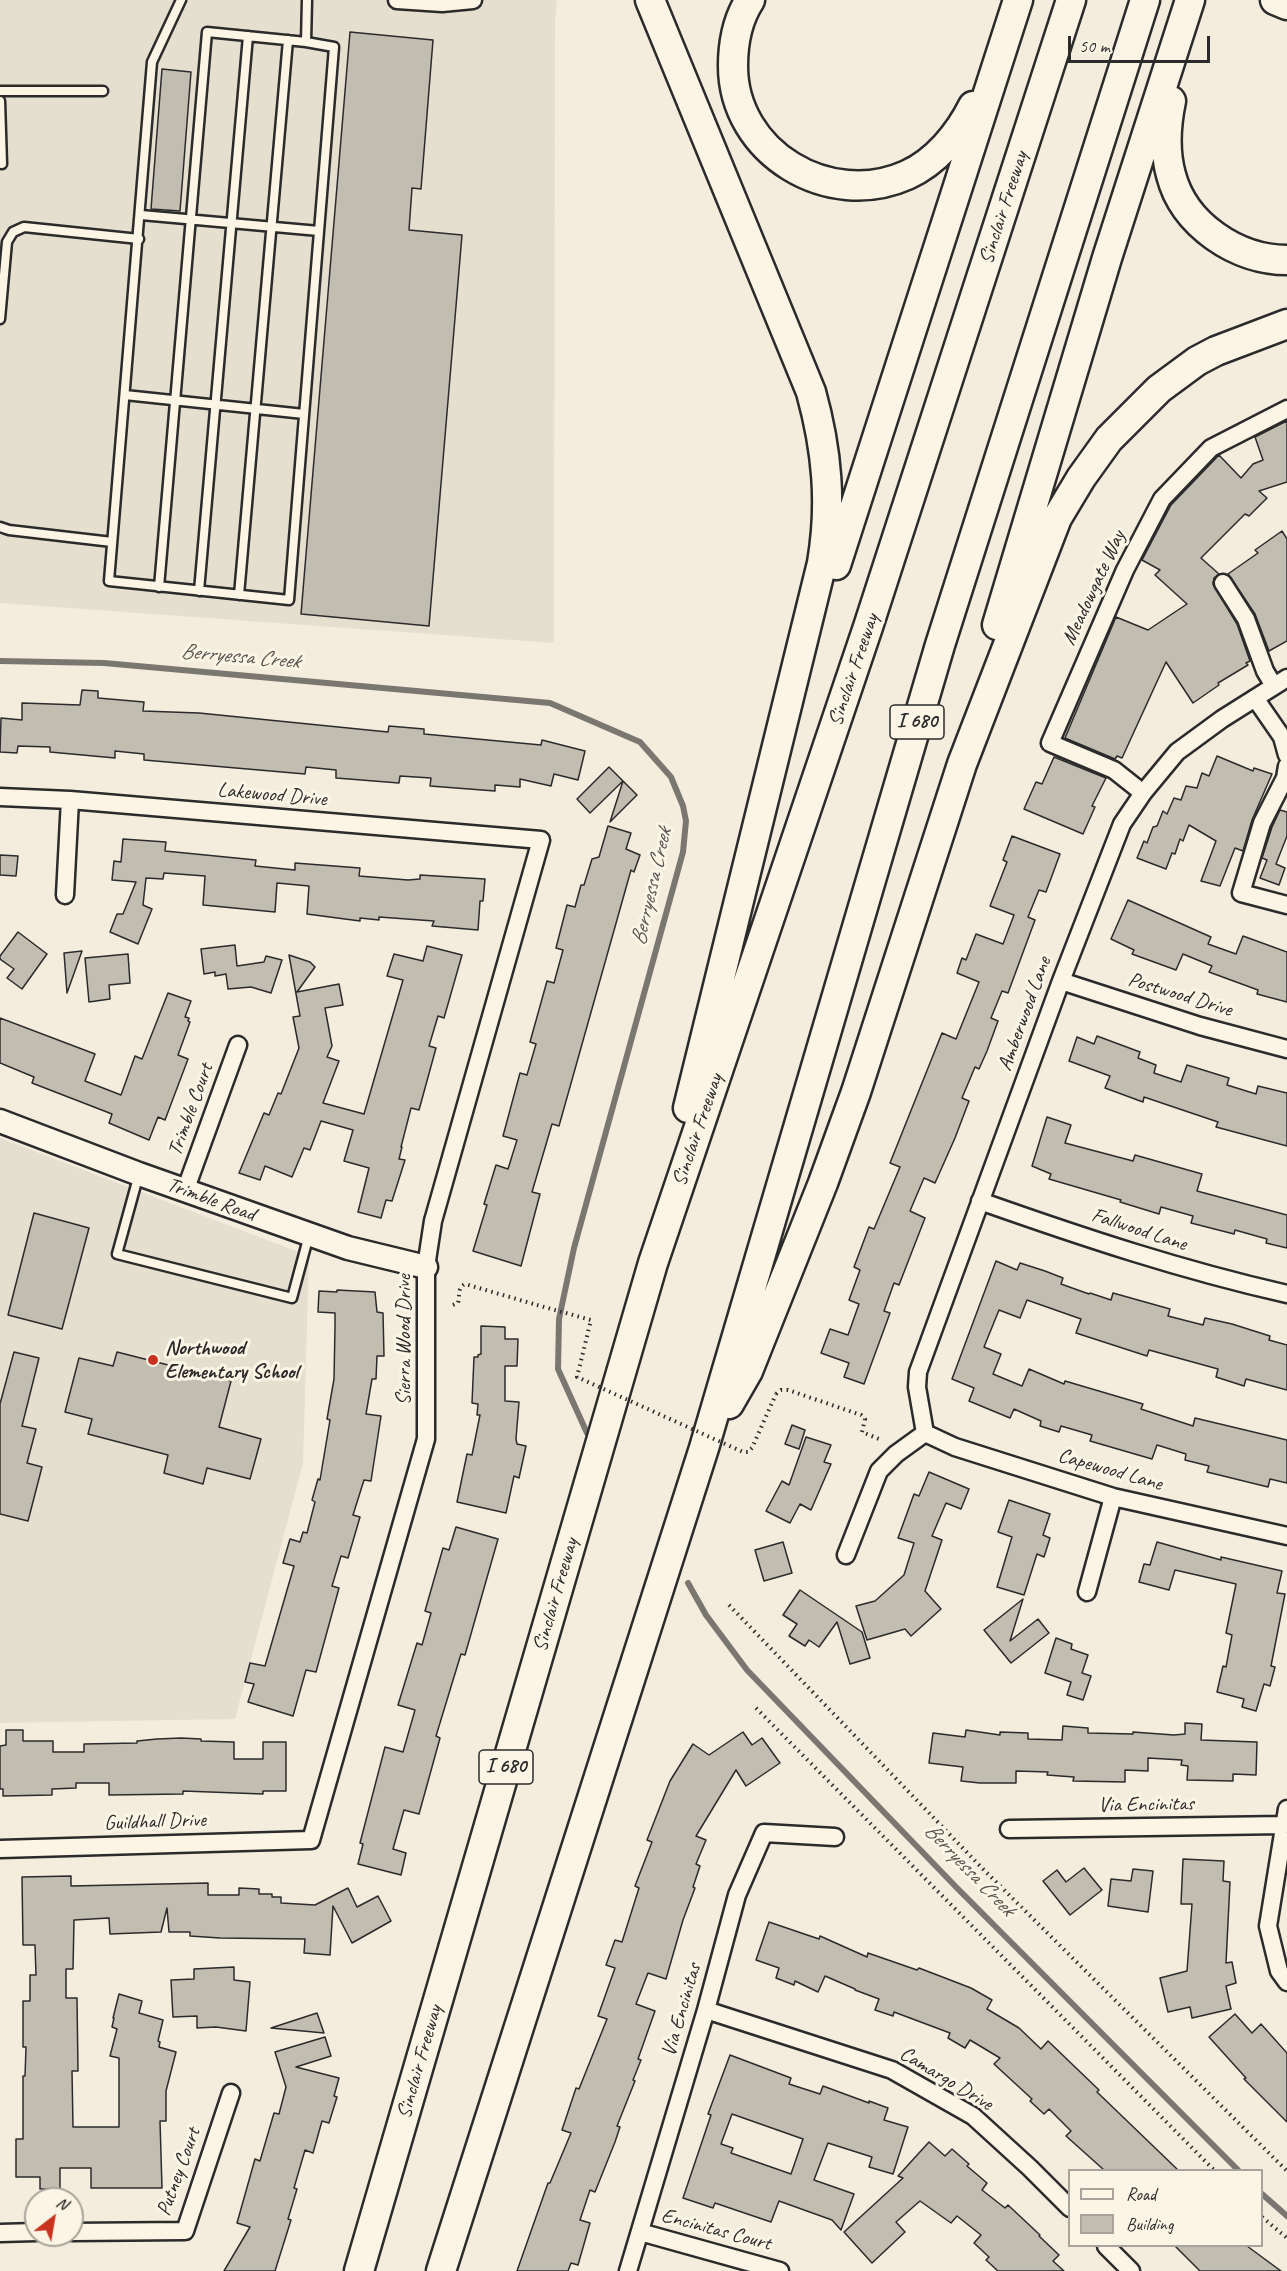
<!DOCTYPE html>
<html>
<head>
<meta charset="utf-8">
<style>
  body { margin:0 }
  #map { position:relative; width:1287px; height:2271px; overflow:hidden; background:#f4edde; font-family:Caveat,sans-serif }
  canvas { display:block }
  .legend { position:absolute; left:1068px; top:2169px; width:195px; height:78px; box-sizing:border-box; background:#fcf5e5; border:2px solid #a8a49b; margin:0; padding:8px 10px; list-style:none; font-size:18px; color:#2b2b2b }
  .legend li { display:flex; align-items:center; gap:12px; height:30px }
  .legend b { width:30px; border:2px solid #a8a49b }
  .north { position:absolute; left:24px; top:2187px; width:60px; height:60px; box-sizing:border-box; background:#fcf5e5; border:2px solid #a8a49b; border-radius:50%; rotate:31deg; font-size:16px; font-weight:700; line-height:24px; text-align:center; color:#2b2b2b }
  .north::after { content:''; display:block; margin:auto; width:21px; height:27px; background:#c8321e; clip-path:polygon(50% 0,100% 100%,50% 72%,0 100%) }
  .scale { position:absolute; left:1068px; top:36px; width:142px; height:27px; box-sizing:border-box; border:3px solid #2b2b2b; border-top:0; padding-left:8px; font-size:18px; line-height:21px; white-space:nowrap; color:#2b2b2b; -webkit-text-stroke:4px #fcf5e5; paint-order:stroke }
</style>
</head>
<body>
<div id="map">
<canvas width="1287" height="2271"></canvas>
<ul class="legend">
<li><b style="height:8px;background:#fcf5e5"></b>Road</li>
<li><b style="height:16px;background:#c2bdb1"></b>Building</li>
</ul>
<div class="north">N</div>
<div class="scale">50 m</div>
</div>
<script>
const g = document.querySelector('canvas').getContext('2d');
g.lineJoin = 'round';
function paint(path, color) {
  g.fillStyle = color;
  g.fill(path, 'evenodd');
}
function trace(path, color, width, dash) {
  g.strokeStyle = color;
  g.lineWidth = width;
  g.lineCap = dash ? 'butt' : 'round';
  g.setLineDash(dash || []);
  g.stroke(path);
}
function drawText(font, color, halo, rows, align = 'center') {
  g.font = font + ' Caveat,sans-serif';
  g.lineWidth = 6;
  g.setLineDash([]);
  g.textBaseline = 'middle';
  g.strokeStyle = halo;
  g.fillStyle = color;
  for (const [text, x, y, turn = 0] of rows) {
    g.save();
    g.translate(x, y);
    g.rotate((+turn || 0) * Math.PI / 180);
    g.textAlign = isNaN(turn) ? turn : align;
    if (halo) g.strokeText(text, 0, 0);
    g.fillText(text, 0, 0);
    g.restore();
  }
}
const built = new Path2D(`
  M0,0H557L555,20L554,643L0,603Z
  M0,1138L309,1256L303,1463L235,1719L0,1723Z`);
const stream = new Path2D(`
  M0,661L104,663L550,703L640,742L671,777L683,806L686,821L683,852L574,1248L559,1319L558,1369L587,1433
  M688,1583L706,1615L747,1670L957,1888L1238,2170
  M1262,2194L1287,2216`);
const building = new Path2D(`
  M350,32L433,40L421,189L412,188L409,230L462,235L429,626L301,614Z
  M162,69L191,72L180,211L151,209Z
  M1287,421V482L1259,491L1267,498L1249,516L1245,514L1201,558L1219,574L1214,578L1213,584L1237,624L1250,661L1246,663L1248,665L1218,683L1219,685L1193,703L1166,662L1122,758L1117,756L1115,759L1065,738L1116,617L1148,630L1187,604L1155,575L1160,570L1142,560L1171,505L1219,455L1241,478L1253,464L1263,460L1255,437Z
  M1282,531L1287,539V641L1269,651L1255,614L1228,574L1258,553L1255,550Z
  M82,690L98,691V698L144,702L143,711L199,713L388,732L389,726L424,729V734L541,745L542,740L585,751L578,780L554,774L551,786L520,779V787L495,785V791L430,786L431,778L400,776L399,783L336,778V770L306,767L305,774L144,760V754L115,751V758L50,752V747L18,746L17,753L0,752L1,718L22,720V703L80,705Z
  M1217,756L1253,771L1254,768L1272,774L1252,820L1243,851L1235,848L1220,886L1201,881L1216,841L1189,825L1183,841L1180,839L1175,854L1172,853L1166,869L1137,858L1144,841L1147,843L1153,827L1157,826L1163,811L1167,814L1174,798L1181,800L1186,786L1197,788L1202,773L1209,776Z
  M1054,757L1106,778L1092,806L1095,807L1083,834L1024,809L1036,782L1042,784Z
  M609,767L637,795L610,822L623,781L590,813L577,799Z
  M1280,810L1287,812V836L1276,864L1285,868L1279,885L1260,878L1267,860L1262,858L1272,827Z
  M608,826L631,833L626,849L640,855L634,872L631,870L559,1126L552,1124L532,1192L540,1194L521,1266L473,1251L487,1205L484,1204L496,1165L508,1169L517,1140L503,1136L520,1073L527,1075L536,1044L530,1042L547,981L554,983L563,950L556,948L567,905L575,907L581,885H584L592,859L599,857Z
  M1012,836L1060,854L1046,892L1039,890L1028,917L1035,920L1008,993L1002,991L991,1018L998,1021L987,1051L979,1069L975,1067L962,1098L969,1101L955,1138L935,1183L924,1178L910,1211L925,1218L899,1285L894,1283L884,1311L890,1313L864,1384L844,1377L849,1363L821,1353L830,1329L848,1335L859,1304L849,1300L860,1270L854,1267L869,1227L874,1229L900,1167L890,1163L942,1033L956,1039L979,982L957,973L962,958L966,960L976,934L1003,944L1014,915L990,906L1007,862L1003,860Z
  M123,839L166,842L165,851L256,860L255,866L295,870V863L360,868L359,876L408,880L420,879V875L485,879L483,901H480L478,930L432,926L434,921L379,917V920L360,918V921L307,914L309,886L277,883L275,912L203,905L205,876L164,873L163,879L146,878L143,905L152,909L138,944L110,932L117,914H123L136,882L112,880L114,861L121,862Z
  M0,855L18,856L16,876L0,875Z
  M1128,900L1211,937L1208,944L1236,954L1243,936L1287,952V1002L1257,994L1258,990L1209,972L1212,966L1183,954L1176,970L1132,954L1134,950L1111,939Z
  M18,932L47,954L22,989L7,978L14,969L0,959V956Z
  M235,945L237,966L264,962L266,956L282,960L271,993L251,987L228,989L226,974L215,976V972L204,974L201,949Z
  M427,946L462,955L444,1018L438,1016L429,1046L436,1048L419,1110L411,1108L401,1147H402L399,1159L405,1160L399,1179L392,1201L386,1200L381,1218L358,1212L369,1168L344,1161L353,1130L321,1121L310,1150L304,1148L292,1177L265,1166L260,1180L239,1173L264,1113L269,1115L278,1093L281,1094L299,1048L293,1017L300,1016L289,955L310,962L315,967L297,992L339,984L343,1005L325,1008L332,1046L327,1057L339,1061L323,1103L364,1114L403,980L387,976L394,954L423,961Z
  M82,951L67,993L64,953Z
  M128,954L130,983L109,985L110,999L89,1002L85,958Z
  M168,993L191,1001L185,1017L189,1018L188,1021L190,1022L178,1055L188,1059L165,1120L158,1117L149,1140L109,1123L112,1114L32,1083L34,1077L0,1063V1018L95,1054L85,1081L121,1095L135,1056L142,1059Z
  M1097,1036L1140,1052L1138,1058L1156,1065L1154,1073L1181,1082L1187,1065L1229,1078L1227,1085L1256,1094L1258,1086L1287,1093V1146L1216,1127L1218,1122L1144,1097L1143,1102L1105,1088L1110,1076L1069,1061L1077,1037L1094,1044Z
  M1047,1117L1071,1125L1065,1143L1133,1161L1135,1155L1202,1174L1197,1191L1287,1215V1248L1266,1243L1267,1239L1235,1230L1234,1234L1191,1223L1193,1216L1161,1207L1159,1214L1120,1202L1121,1200L1049,1179L1051,1174L1032,1166Z
  M34,1213L89,1228L62,1329L8,1315Z
  M996,1261L1017,1270L1020,1263L1045,1271L1063,1278L1061,1284L1089,1294L1090,1293L1111,1300L1113,1293L1170,1309L1168,1316L1203,1325L1205,1318L1232,1324L1270,1336L1269,1340L1287,1345V1390L1246,1379L1244,1386L1216,1377L1218,1369L1149,1350L1147,1356L1076,1333L1081,1319L1027,1300L1020,1318L999,1310L984,1347L1001,1354L993,1374L1022,1386L1029,1369L1064,1384L1065,1381L1143,1404L1141,1409L1193,1426L1195,1418L1287,1440V1483L1270,1479L1268,1487L1207,1472L1209,1466L1185,1460L1186,1454L1157,1445L1152,1459L1090,1441L1092,1435L1061,1426L1059,1432L1040,1426L1041,1421L1014,1409L1010,1418L969,1401L974,1388L952,1379Z
  M337,1290L375,1292L377,1312L383,1313L384,1356H377L376,1379H372L366,1414L381,1416L371,1481L364,1480L353,1515L360,1517L348,1558L341,1556L332,1586L339,1588L316,1672L306,1670L293,1716L248,1702L254,1684L245,1682L250,1663L265,1666L294,1566L283,1563L290,1539L300,1542L303,1532L307,1533L315,1502L312,1500L318,1479L320,1480L330,1420L327,1419L334,1379L335,1327V1313L318,1312L319,1291L337,1292Z
  M481,1326L505,1327V1339H518L517,1366H505V1401L519,1402L516,1439L517,1444L526,1446L519,1478L514,1476L506,1513L457,1502L467,1454L472,1455L480,1415H477L478,1404L472,1403L474,1357H478V1355L481,1354Z
  M14,1352L39,1358L22,1426L36,1429L27,1463L42,1467L28,1521L0,1514V1404Z
  M117,1352L231,1381L219,1427L261,1439L250,1479L207,1468L203,1484L164,1473L168,1455L88,1434L92,1419L65,1412L79,1358L113,1366Z
  M792,1425L805,1430L799,1449L785,1444Z
  M806,1437L831,1445L824,1462L831,1464L811,1510L800,1504L790,1523L766,1511L782,1481L789,1485Z
  M929,1472L969,1489L961,1509L946,1503L932,1536L942,1540L925,1591L941,1609L911,1636L905,1629L867,1640L856,1606L875,1601L904,1575L914,1543L898,1538L914,1494L919,1496Z
  M1009,1500L1050,1514L1043,1535L1050,1538L1044,1557L1037,1554L1024,1595L997,1587L1012,1537L998,1532Z
  M456,1527L498,1539L465,1655L461,1654L436,1736L440,1738L419,1814L404,1810L393,1849L406,1853L401,1875L358,1864L363,1844L360,1843L385,1747L403,1752L415,1710L398,1705L417,1643L422,1645L431,1613L425,1611L443,1548L449,1550Z
  M783,1542L792,1573L764,1581L755,1550Z
  M1157,1542L1221,1560V1557L1282,1571L1277,1593L1285,1594L1271,1666L1275,1667L1270,1686L1264,1684L1256,1711L1242,1707L1244,1699L1217,1692L1223,1666L1226,1667L1232,1635L1226,1633L1236,1584L1175,1570L1169,1590L1139,1582L1144,1564L1150,1565Z
  M800,1590L862,1632L870,1658L850,1664L837,1622L819,1647L809,1640L805,1646L789,1636L797,1624L783,1615Z
  M1023,1599L1010,1641L1038,1619L1049,1633L1011,1663L984,1630Z
  M1056,1638L1072,1644L1071,1649L1088,1655L1082,1673L1091,1676L1083,1700L1067,1695L1071,1682L1045,1673Z
  M1185,1723L1202,1724L1201,1740L1257,1742L1256,1775L1233,1774V1781L1187,1780L1188,1766L1181,1765L1182,1760L1148,1758V1771L1125,1770V1782L1073,1781L1074,1777L1047,1775L1048,1772L1016,1771V1783H980L961,1781L963,1767L929,1763L933,1733L965,1737L966,1730L1000,1735V1732L1028,1733V1739L1062,1740L1063,1726L1088,1728V1733L1133,1734V1732L1174,1735L1185,1734Z
  M6,1730H23V1741H53V1752H84V1744L137,1743V1741L157,1739L181,1738L201,1739V1741L234,1742V1759H263V1742H286V1791H263V1794L183,1791V1794L109,1795V1783H76V1788L52,1789V1795L3,1796V1789H0V1746L6,1745Z
  M743,1732L752,1745L762,1738L780,1763L746,1786L736,1770L696,1836L706,1840L696,1864L700,1866L693,1887L695,1888L683,1920L666,1979L648,1973L636,2004L655,2011L638,2059L641,2060L633,2080L635,2081L617,2126L620,2127L615,2142L595,2192L590,2190L580,2220L590,2223L578,2265L571,2263L568,2271H517L548,2183H550L571,2133L562,2130L576,2088L579,2089L607,2019L598,2016L615,1968L606,1965L615,1940L622,1942L639,1888L635,1886L652,1842L647,1840L670,1781L693,1744L709,1755Z
  M1183,1859L1224,1861L1223,1881L1230,1882L1226,1963L1232,1962L1236,1983L1226,1986L1231,2009L1192,2018L1190,2007L1168,2012L1160,1978L1187,1971L1192,1904H1181Z
  M1084,1868L1102,1890L1070,1915L1043,1881L1057,1870L1066,1882Z
  M1133,1869L1153,1871L1148,1912L1108,1906L1111,1879L1131,1881Z
  M71,1876V1886L208,1883V1895H239V1888L259,1889V1894H272V1897H281V1903L315,1905L348,1888L357,1907L378,1896L391,1921L352,1943L333,1906L330,1955L304,1953L305,1939L220,1938L190,1936V1932H169L167,1908L161,1932L110,1934L109,1918L74,1920L73,1969H66V1998H77L78,2071H72L73,2127H119V2058L110,2056L117,2029L112,2027L114,2018H113L119,1994L142,2001L139,2013L163,2020L158,2041L160,2042L159,2047L176,2052L166,2091V2121H160L162,2188H91V2168H60V2189H40V2177H16V2139H23V2076H25L26,2047H23V2001H30V1975H36L35,1945H23L22,1877Z
  M769,1922L819,1939L820,1936L867,1957L868,1953L917,1970L919,1968L971,1988L992,2000L987,2009L1019,2028L1041,2049L1048,2041L1099,2090L1097,2092L1178,2170H1104L1066,2136L1071,2131L1049,2109L1044,2114L1030,2101L1032,2099L994,2064L1000,2058L970,2040L965,2048L948,2038L950,2033L894,2012L893,2016L875,2010L879,1999L855,1990V1989L825,1976L818,1992L795,1981L794,1985L776,1978L779,1968L756,1960Z
  M234,1967V1980L250,1982L246,2031L216,2027L197,2028V2016L173,2017L171,1980L194,1979V1969Z
  M317,2013L324,2033L271,2028Z
  M1235,2014L1252,2033L1261,2024L1287,2053V2122L1244,2079L1246,2078L1209,2037Z
  M325,2037L331,2056L296,2067L339,2078L334,2096L337,2097L329,2123L322,2121L313,2153L305,2150L294,2188L297,2189L288,2219L291,2220L275,2271H224L250,2227L237,2223L255,2159L260,2161L274,2113L279,2114L286,2087L275,2052Z
  M730,2055L791,2078L789,2084L820,2094L823,2086L869,2103V2101L888,2108L884,2120L908,2127L893,2174L869,2167L872,2157L828,2143L814,2180L854,2194L841,2230L832,2220L779,2201L771,2222L715,2203L713,2208L683,2198L711,2115L708,2114ZM732,2114L803,2139L791,2174L731,2153L733,2148L721,2144Z
  M929,2142L945,2156L952,2149L969,2164L967,2166L987,2183L982,2190L1005,2208L1008,2205L1040,2235L1039,2236L1059,2255L1053,2261L1064,2271H998L986,2260L989,2257L974,2243L981,2235L957,2216L951,2223L920,2201L896,2222L905,2232L872,2263L844,2232L903,2178L898,2176Z
  M1175,2246H1247L1281,2271H1200Z`);
const path = new Path2D(`
  M453,1305L458,1303C460,1296 457,1288 465,1284L537,1305
  M776,1394L781,1390H788L861,1415L865,1419L862,1432L879,1439
  M729,1605L981,1867L1287,2171
  M756,1708L1214,2170
  M1262,2217L1287,2238`);
const lane = new Path2D(`
  M306,42L307,0
  M0,91H103
  M0,101L2,164
  M141,215L319,231
  M0,319L7,242L13,232L24,227L139,239
  M125,395L304,414
  M0,527L9,530L112,542
  M159,587L207,32L306,42L334,47L289,600L109,581L152,62L181,0
  M199,591L248,36
  M239,595L288,40
  M139,1174L117,1254L292,1298L309,1235`);
const street = new Path2D(`
  M397,0L442,3L473,0
  M1223,583L1246,619L1265,671L1274,686
  M1255,698L1282,737L1287,755
  M1287,766L1285,778L1262,823L1241,893L1287,905
  M1143,793L1114,770L1050,743L1125,570L1162,499L1211,448L1287,409
  M0,797L70,800L541,840L433,1221L426,1267V1439L311,1840L0,1849
  M65,895L70,800
  M1061,981L1200,1026L1287,1049
  M185,1191L238,1045
  M980,1201C1082,1237 1181,1270 1287,1294
  M925,1433L917,1387L918,1372L1061,981L1122,824L1143,793L1177,752L1222,719L1287,678
  M925,1433L955,1447L1113,1497L1287,1536
  M846,1555L879,1471L896,1454L925,1433
  M1087,1592L1113,1497
  M1287,1809L1268,1926L1279,1971L1287,1982
  M1009,1829L1284,1825
  M706,2010L892,2070L973,2116L1030,2168L1070,2208
  M72,2232L185,2231L231,2093
  M640,2232L780,2271
  M0,2233L36,2232
  M1106,2246L1131,2271
  M628,2271L706,2010L737,1895L764,1833L835,1837`);
const secondary = new Path2D(`
  M0,1121L139,1174L348,1248L426,1267`);
const highway = new Path2D(`
  M650,0L811,392C827,450 832,504 822,563L688,1108
  M750,0C737,20 733,42 733,66C733,153 829,210 907,175C936,162 959,134 973,106
  M1275,0L1287,5
  M1171,101C1166,125 1164,150 1171,175C1184,225 1237,260 1287,260
  M836,565L1018,0
  M997,625L1107,258L1190,0
  M729,1404L748,1371L823,1183L856,1092L962,764L1057,518L1081,478L1109,439L1159,389L1197,361L1216,351L1287,324
  M359,2271L653,1263L868,627L1071,0
  M441,2271L704,1448L940,645L1145,0`);
const pathBridge = new Path2D(`
  M537,1305L591,1320L577,1377L743,1452H748L752,1448L776,1394`);
const markers = [
  [153,1360,6,"#c8321e"]
];
const shields = [
  [917,722,54],
  [506,1767,54]
];
const shieldNames = [
  ["I 680",917,722],
  ["I 680",506,1767]
];
const streetNames = [
  ["Sinclair Freeway",1004,208,-72],
  ["Meadowgate Way",1094,588,-65],
  ["Sinclair Freeway",854,670,-71],
  ["Lakewood Drive",272,795,5],
  ["Postwood Drive",1180,995,17],
  ["Amberwood Lane",1025,1014,-70],
  ["Trimble Court",191,1110,-70],
  ["Sinclair Freeway",698,1130,-71],
  ["Trimble Road",211,1200,20],
  ["Fallwood Lane",1139,1230,18],
  ["Sierra Wood Drive",404,1340,-90],
  ["Capewood Lane",1110,1470,16],
  ["Sinclair Freeway",556,1595,-74],
  ["Via Encinitas",1146,1805,-1],
  ["Guildhall Drive",155,1822,-2],
  ["Via Encinitas",682,2010,-74],
  ["Sinclair Freeway",420,2062,-74],
  ["Camargo Drive",946,2079,31],
  ["Putney Court",179,2172,-70],
  ["Encinitas Court",716,2230,15]
];
const poiNames = [
  ["Northwood",165,1348],
  ["Elementary School",165,1372]
];
const waterNames = [
  ["Berryessa Creek",240,657,5],
  ["Berryessa Creek",652,887,-77],
  ["Berryessa Creek",969,1870,46]
];
paint(built, '#e5dfd0');
trace(stream, '#7a7771', 6);
paint(building, '#c2bdb1');
trace(building, '#2b2b2b', 1.5);
trace(lane, '#2b2b2b', 13);
trace(street, '#2b2b2b', 21);
trace(secondary, '#2b2b2b', 27);
trace(highway, '#2b2b2b', 33);
trace(path, '#2b2b2b', 4, [1.5, 4.5]);
trace(lane, '#fcf5e5', 8);
trace(street, '#fcf5e5', 16);
trace(secondary, '#fcf5e5', 22);
trace(highway, '#fcf5e5', 28);
trace(pathBridge, '#2b2b2b', 4, [1.5, 4.5]);
for (const [x, y, r, color] of markers) {
  const dot = new Path2D();
  dot.arc(x, y, r, 0, 2 * Math.PI);
  g.fillStyle = color;
  g.fill(dot);
  trace(dot, '#fcf5e5', 2);
}
for (const [x, y, w] of shields) {
  const box = new Path2D();
  box.roundRect(x - w / 2, y - 17, w, 34, 4.5);
  g.fillStyle = '#fcf5e5';
  g.fill(box);
  trace(box, '#2b2b2b', 1.5);
}
drawText('bold 20px', '#2b2b2b', null, shieldNames);
drawText('21px', '#2b2b2b', '#fcf5e5', streetNames);
drawText('bold 21px', '#2b2b2b', '#fcf5e5', poiNames, 'left');
drawText('italic 22px', '#595754', '#fcf5e5', waterNames);
</script>
</body>
</html>
